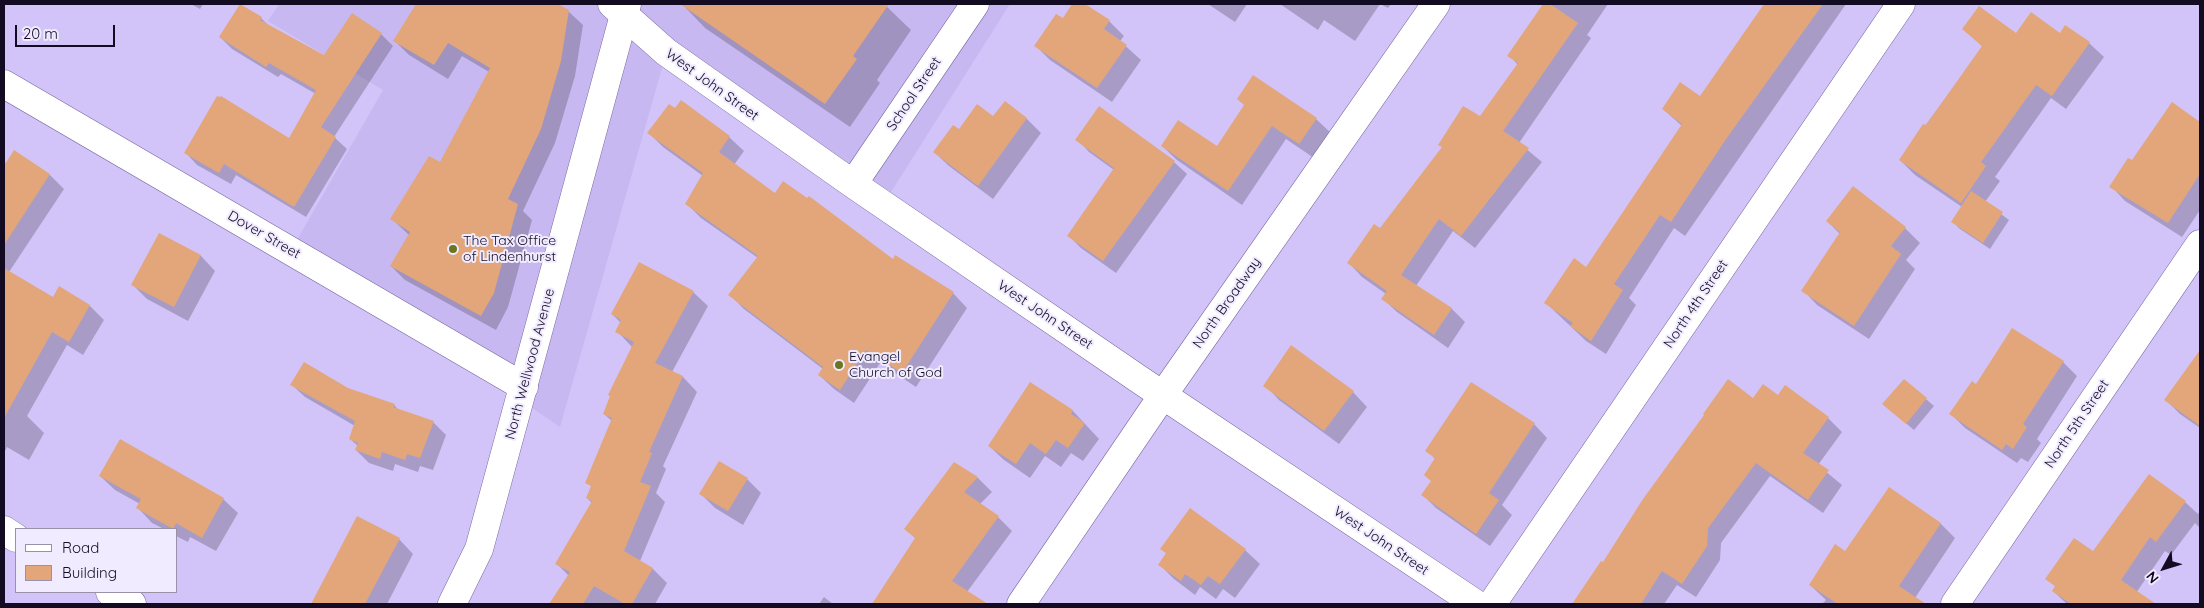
<!DOCTYPE html>
<html>
<head>
<meta charset="utf-8">
<style>
  body { margin:0 }
  #map { position:relative; width:2204px; height:608px; overflow:hidden; background:#d2c4f8; font-family:Quicksand,sans-serif }
  canvas { display:block }
  .frame { position:absolute; inset:0; border:5px solid #130b22; pointer-events:none }
  .legend { position:absolute; left:15px; top:528px; width:162px; height:65px; box-sizing:border-box; background:#f0ebff; border:1px solid #9891a7; margin:0; padding:6px 9px; list-style:none; font-size:15px; color:#130b22 }
  .legend li { display:flex; align-items:center; gap:10px; height:25px }
  .legend b { width:25px; border:1px solid #9891a7 }
  .north { position:absolute; left:2139px; top:543px; width:50px; height:50px; -webkit-text-stroke:4px #f0ebff; paint-order:stroke; rotate:231deg; font-size:14px; font-weight:700; line-height:20px; text-align:center; color:#130b22 }
  .north::after { content:''; display:block; margin:auto; width:18px; height:22px; background:#130b22; clip-path:polygon(50% 0,100% 100%,50% 72%,0 100%) }
  .scale { position:absolute; left:15px; top:25px; width:100px; height:22px; box-sizing:border-box; border:2px solid #130b22; border-top:0; padding-left:6px; font-size:15px; line-height:18px; white-space:nowrap; color:#130b22; -webkit-text-stroke:4px #f0ebff; paint-order:stroke }
</style>
</head>
<body>
<div id="map">
<canvas width="2204" height="608"></canvas>
<div class="frame"></div>
<ul class="legend">
<li><b style="height:6px;background:#fff"></b>Road</li>
<li><b style="height:14px;background:#e2a67a"></b>Building</li>
</ul>
<div class="north">N</div>
<div class="scale">20 m</div>
</div>
<script>
const g = document.querySelector('canvas').getContext('2d');
g.lineJoin = 'round';
function paint(path, color) {
  g.fillStyle = color;
  g.fill(path, 'evenodd');
}
function trace(path, color, width, dash) {
  g.strokeStyle = color;
  g.lineWidth = width;
  g.lineCap = dash ? 'butt' : 'round';
  g.setLineDash(dash || []);
  g.stroke(path);
}
function drawText(font, color, halo, rows, align = 'center') {
  g.font = font + ' Quicksand,sans-serif';
  g.lineWidth = 4;
  g.setLineDash([]);
  g.textBaseline = 'middle';
  g.strokeStyle = halo;
  g.fillStyle = color;
  for (const [text, x, y, turn = 0] of rows) {
    g.save();
    g.translate(x, y);
    g.rotate((+turn || 0) * Math.PI / 180);
    g.textAlign = isNaN(turn) ? turn : align;
    if (halo) g.strokeText(text, 0, 0);
    g.fillText(text, 0, 0);
    g.restore();
  }
}
const built = new Path2D(`
  M279,4H1010L891,192L670,40L560,427L294,245L383,90L268,21Z`);
const shadow = new Path2D(`
  M191,4H203L200,9Z
  M417,4H555L568,11L583,25L575,76L555,143L523,211L532,220L508,307L496,330L405,280L391,266L409,235L392,219L440,163L489,72L462,56L448,79L409,55L395,41Z
  M682,4H884L911,30L877,80L880,83L850,127L705,28Z
  M1074,4H1082L1109,21L1124,36L1120,41L1141,60L1112,102L1050,60L1036,46L1063,20Z
  M1208,4H1247L1235,22Z
  M1280,4H1391L1388,8L1380,4L1355,41L1324,20L1318,30Z
  M1544,4H1608L1587,35L1591,38L1519,143L1542,162L1475,248L1453,231L1416,286L1451,308L1465,322L1448,348L1397,312L1383,299L1386,294L1362,277L1349,263L1381,230L1443,148L1439,144L1480,118L1518,65L1509,55Z
  M1765,4H1846L1685,236L1674,228L1629,298L1636,305L1606,354L1586,341L1546,303L1587,268L1682,126L1663,109L1700,98Z
  M261,18L269,26L324,56L381,34L393,46L334,137L347,149L306,217L236,175L231,184L197,165L186,153L289,140L316,94L281,74L278,77L232,49L220,37Z
  M2066,27L2089,43L2104,57L2066,109L2051,98L1995,177L2000,181L1985,202L2009,220L1990,249L1960,229L1953,222L1962,207L1915,175L1900,160L1983,47L1964,29L2016,35H2060Z
  M681,102L729,137L744,151L734,165L775,194L953,293L967,308L916,387L880,363L854,403L834,389L819,375L823,369L744,309L730,295L758,258L701,218L687,204L703,176L663,147L649,133L675,110Z
  M1005,102L1027,119L1041,133L993,199L949,166L934,152L959,131L993,117Z
  M2172,104L2200,123V210L2182,237L2125,201L2111,186L2133,162Z
  M1245,106L1316,119L1331,133L1314,158L1286,139L1242,205L1177,160L1162,146L1217,148Z
  M1077,139L1174,162L1187,174L1116,273L1081,248L1068,235L1114,170L1089,152Z
  M14,152L50,175L64,189L9,272L54,298L60,288L90,306L104,320L83,355L67,345L27,416L44,433L29,460L7,447L4,453V337L15,318L4,311V162L7,164Z
  M1853,188L1905,228L1920,243L1906,260L1915,269L1869,339L1817,305L1803,290L1840,234L1827,221Z
  M160,235L201,256L215,271L188,321L147,299L133,285Z
  M640,263L693,292L708,306L672,372L683,377L697,392L663,466L666,469L656,493L665,502L640,561L653,569L667,583L655,604H551L569,576L557,564L592,503L587,498L592,487L587,482L612,421L604,414L632,347L617,331L621,323L612,314Z
  M2063,362L2077,376L2037,439L2041,443L2028,462L2021,458L2017,463L1965,428L1951,414L1977,386Z
  M2188,369L2200,378V428L2180,414L2166,400Z
  M1904,380L1934,406L1914,430L1891,411Z
  M1031,384L1073,411L1099,439L1083,461L1071,453L1061,467L1045,456L1030,478L1004,460L989,446Z
  M292,385L348,389L394,405L399,410L433,422L446,435L433,470L420,466L418,472L395,464L393,471L369,463L356,450L358,446L350,439L355,426L305,397Z
  M1265,385L1353,392L1367,407L1339,444L1279,400Z
  M1779,397L1828,418L1842,432L1818,465L1842,485L1823,513L1770,476L1721,543L1720,560L1696,597L1677,585L1664,604H1583L1577,599L1603,564L1753,399Z
  M1534,424L1547,438L1502,505L1512,515L1490,546L1436,508L1423,495L1432,482L1436,460L1427,450Z
  M954,464L978,478L992,492L980,504L998,517L1012,531L967,592L981,604H876L874,603L916,539L906,529Z
  M100,476L223,499L238,513L216,551L190,537L188,542L176,536V529H164L152,523L138,508L140,504L115,490Z
  M747,479L761,493L743,525L715,508L701,494Z
  M1889,489L1941,524L1955,538L1913,601L1917,604H1822L1826,600L1810,585L1845,552Z
  M2185,502L2198,514L2200,510V528L2195,523L2171,555L2165,551L2136,593L2148,604H2067L2053,591L2056,587L2047,578Z
  M358,518L399,539L413,554L387,604H312Z
  M1162,549L1245,550L1260,564L1235,598L1223,589L1216,599L1200,587L1195,595L1174,579L1159,564L1167,554Z
  M824,597L833,604H819Z`);
const building = new Path2D(`
  M240,4L262,17L260,20L324,55L352,13L382,33L321,127L336,137L294,207L224,164L219,173L184,153L217,96L220,97L221,96L289,138L316,90L269,63L266,67L219,37Z
  M416,4H558L569,10L561,61L541,129L508,199L518,204L494,293L481,316L390,266L410,232L390,219L429,156L440,162L490,68L448,43L434,65L393,41Z
  M680,4H889L853,56L857,59L825,104Z
  M1072,4H1085L1110,20L1104,29L1127,45L1097,88L1034,46L1056,14L1063,18Z
  M1543,4H1550L1578,23L1503,131L1529,148L1461,236L1439,219L1401,275L1452,308L1434,335L1381,299L1387,291L1347,263L1374,224L1380,228L1442,147L1438,145L1463,106L1480,116L1518,63L1507,56Z
  M1764,4H1823L1726,139L1671,222L1660,215L1614,284L1623,290L1591,341L1570,326L1573,323L1544,303L1574,258L1586,267L1682,124L1662,109L1680,82L1700,96Z
  M1979,6L2016,33L2031,12L2060,33L2065,25L2090,42L2052,96L2036,85L1981,162L1986,166L1961,203L1899,160L1923,124L1926,125L1982,46L1962,29Z
  M1253,75L1317,118L1299,144L1272,126L1228,191L1161,146L1178,120L1217,146L1244,105L1237,99Z
  M681,100L730,136L719,152L775,193L783,181L807,198L809,196L893,259L895,255L954,292L902,373L866,350L840,390L818,375L823,367L728,295L758,256L685,204L703,173L647,133L669,104L675,108Z
  M1005,101L1027,118L978,186L933,152L953,125L959,129L977,104L993,116Z
  M2172,102L2200,122V174L2168,223L2109,187L2128,158L2132,160Z
  M1099,106L1175,161L1103,261L1067,236L1114,168L1075,140Z
  M14,150L50,174L4,245V166Z
  M1853,186L1906,227L1891,246L1901,254L1854,326L1801,291L1840,232L1826,221Z
  M1971,191L2003,212L1983,243L1951,222Z
  M159,233L201,255L174,307L131,285Z
  M639,262L694,291L655,363L683,376L649,452L652,453L640,482L651,486L624,551L653,568L632,604H625L594,586L583,604H549L570,572L555,564L592,501L586,498L591,486L585,483L612,418L603,414L610,396L608,395L634,342L615,332L621,320L611,314Z
  M4,268L53,297L59,286L90,305L69,342L52,332L4,418Z
  M2012,328L2064,361L2023,424L2027,427L2013,449L2006,444L2002,450L1949,414L1972,381L1976,384Z
  M1291,345L1354,391L1324,431L1263,386Z
  M2200,350V426L2164,400Z
  M304,362L348,388L395,404L393,407L434,421L420,458L407,454L405,460L382,452L380,459L355,450L358,443L349,439L355,421L290,385Z
  M1728,379L1753,398L1763,384L1778,395L1785,385L1829,417L1803,453L1829,470L1808,500L1756,463L1708,528L1707,546L1682,584L1662,571L1641,604H1572L1601,561L1603,562L1643,499L1704,415L1703,414Z
  M1904,379L1927,398L1906,424L1882,404Z
  M1030,382L1073,410L1071,414L1085,423L1068,448L1056,440L1046,454L1030,443L1016,464L988,446Z
  M1471,382L1535,423L1489,493L1499,500L1476,534L1421,495L1431,481L1424,475L1435,458L1425,451Z
  M120,439L224,498L202,538L176,523L173,529L136,508L141,499L99,476Z
  M719,461L748,478L728,511L699,494Z
  M954,462L978,477L964,492L999,516L952,581L988,604H872L915,538L904,529Z
  M2149,474L2186,501L2156,542L2150,537L2121,580L2156,604H2071L2052,591L2055,586L2045,579L2074,538L2093,551Z
  M1889,487L1941,523L1899,586L1926,604H1838L1809,585L1835,544L1845,551Z
  M1190,508L1246,549L1220,584L1208,576L1201,585L1185,574L1181,581L1158,565L1166,553L1160,549Z
  M357,516L400,538L365,604H311Z`);
const minor = new Path2D(`
  M612,4L666,52L853,184L1143,382L1476,604
  M4,84L524,387
  M853,184L975,4
  M4,530L16,538
  M110,592L132,604
  M1021,604L1163,395L1436,4
  M1492,604L1901,4
  M1955,604L2200,244`);
const major = new Path2D(`
  M452,604L479,549L627,4`);
const markers = [
  [453,249,5,"#6a7622"],
  [839,365,5,"#6a7622"]
];
const streetNames = [
  ["West John Street",712,85,36],
  ["School Street",914,94,-56],
  ["Dover Street",264,235,30],
  ["North Broadway",1227,303,-55],
  ["North 4th Street",1696,304,-56],
  ["West John Street",1045,315,34],
  ["North Wellwood Avenue",530,364,-75],
  ["North 5th Street",2077,424,-56],
  ["West John Street",1381,541,34]
];
const poiNames = [
  ["The Tax Office",463,241],
  ["of Lindenhurst",463,257],
  ["Evangel",849,357],
  ["Church of God",849,373]
];
paint(built, '#c8b8f1');
paint(shadow, '#0003');
paint(building, '#e2a67a');
trace(minor, '#7765a0', 29);
trace(major, '#7765a0', 29);
trace(minor, '#fff', 28);
trace(major, '#fff', 28);
for (const [x, y, r, color] of markers) {
  const dot = new Path2D();
  dot.arc(x, y, r, 0, 2 * Math.PI);
  g.fillStyle = color;
  g.fill(dot);
  trace(dot, '#f0ebff', 2);
}
drawText('14px', '#130b22', '#f0ebff', streetNames);
drawText('14px', '#130b22', '#f0ebff', poiNames, 'left');
</script>
</body>
</html>
